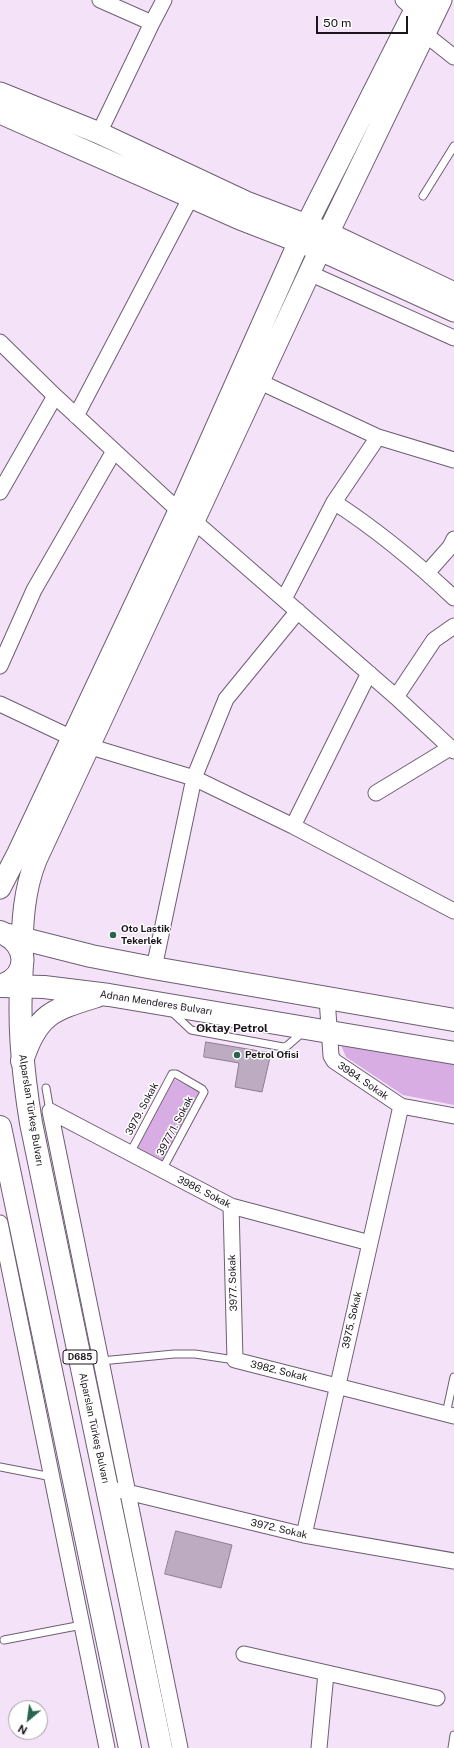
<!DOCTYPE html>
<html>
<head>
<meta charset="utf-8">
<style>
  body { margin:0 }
  #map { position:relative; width:454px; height:1748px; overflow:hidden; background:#f4e2f9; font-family:"Public Sans",sans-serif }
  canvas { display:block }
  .north { position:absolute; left:8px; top:1700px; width:40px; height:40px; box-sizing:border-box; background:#fff; border:1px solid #a4a1a5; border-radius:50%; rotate:209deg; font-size:11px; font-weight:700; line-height:16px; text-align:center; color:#1c151d }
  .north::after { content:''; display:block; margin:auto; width:14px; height:18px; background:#276551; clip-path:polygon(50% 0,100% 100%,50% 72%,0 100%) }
  .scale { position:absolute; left:316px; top:16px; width:92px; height:18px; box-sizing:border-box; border:2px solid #1c151d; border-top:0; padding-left:5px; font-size:12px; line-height:14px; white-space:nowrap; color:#1c151d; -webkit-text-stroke:3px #fff; paint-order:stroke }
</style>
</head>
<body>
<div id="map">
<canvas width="454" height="1748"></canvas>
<div class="north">N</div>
<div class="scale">50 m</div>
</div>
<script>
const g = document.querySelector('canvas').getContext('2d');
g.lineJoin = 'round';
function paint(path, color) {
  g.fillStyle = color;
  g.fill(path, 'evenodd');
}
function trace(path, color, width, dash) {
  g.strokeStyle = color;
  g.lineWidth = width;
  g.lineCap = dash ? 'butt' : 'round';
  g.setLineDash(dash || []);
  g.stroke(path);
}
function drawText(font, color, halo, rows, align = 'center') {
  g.font = font + ' "Public Sans",sans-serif';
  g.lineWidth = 3;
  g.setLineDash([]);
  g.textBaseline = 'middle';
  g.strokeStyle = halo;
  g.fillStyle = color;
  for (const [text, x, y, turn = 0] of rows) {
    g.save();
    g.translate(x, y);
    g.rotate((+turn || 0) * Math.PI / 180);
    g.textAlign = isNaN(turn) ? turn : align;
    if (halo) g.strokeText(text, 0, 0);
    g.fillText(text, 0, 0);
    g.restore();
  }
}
const green = new Path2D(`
  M341,1045L454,1064V1105L403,1095L346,1057Z
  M174,1079L199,1092L162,1163L136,1149Z`);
const building = new Path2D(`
  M206,1042L271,1053L262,1092L235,1087L239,1063L204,1057Z
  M176,1531L232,1545L221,1588L165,1574Z`);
const lane = new Path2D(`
  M423,196L454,146
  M172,1012L191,1030L283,1047L287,1046L303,1032
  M46,1088L50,1111
  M130,1153L171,1076L172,1074H176L202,1089L204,1092L162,1170
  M101,1361L174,1354H195L235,1360
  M446,1414L454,1377
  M0,1467L52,1477
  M4,1640L82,1625
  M452,1748L454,1735`);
const street = new Path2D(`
  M403,0L415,11
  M152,23L164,0
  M425,34L454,57
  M99,133L152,23L100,0
  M309,273L454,338
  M0,342L55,396L179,511
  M258,381L378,437L454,460
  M76,416L191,197
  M0,492L55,396
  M334,502C377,530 417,563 454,598
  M194,521L396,697L454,751
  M427,573L450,547L454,539
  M284,599L334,502L378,437
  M0,666L34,590L114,451
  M396,697L434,640L454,626
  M0,704L72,738
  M88,746L194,778L293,826L454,911
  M376,793L450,748
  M293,826L369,673
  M154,968L194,778L226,699L298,611
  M327,998L331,1056L334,1061L401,1106L454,1116
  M50,1111L180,1748
  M50,1111L231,1206L370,1243
  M231,1206L235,1360L454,1416
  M0,1223L107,1748
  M119,1490L304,1535L454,1561
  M304,1535L401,1106
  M244,1654L437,1698
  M319,1748L326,1673`);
const secondary = new Path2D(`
  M0,93L99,133L246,202L328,233L454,293
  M0,113L240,219L320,250L454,311
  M0,888L18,853L179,511L306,226L420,0
  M22,955C22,923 24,890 36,860L320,250L441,0`);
const primary = new Path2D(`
  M8,935L91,956L148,967L454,1020
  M1,986L44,987L109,995L454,1053
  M22,1061C37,1014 52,1010 97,996`);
const highway = new Path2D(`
  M0,932C29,943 31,976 0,986
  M22,964C18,1021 22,1067 31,1123L161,1748
  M0,1127L130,1748`);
const markers = [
  [113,935,4,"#276551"],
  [237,1055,4,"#276551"]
];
const shields = [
  [80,1357,34]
];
const shieldNames = [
  ["D685",80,1357]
];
const poiNames = [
  ["Oto Lastik",121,929],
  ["Tekerlek",121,941],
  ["Petrol Ofisi",245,1055]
];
const streetNames = [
  ["Adnan Menderes Bulvarı",156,1003,9],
  ["3984. Sokak",363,1081,34],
  ["3979. Sokak",142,1109,-62],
  ["Alparslan Türkeş Bulvarı",31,1110,81],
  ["3977/1. Sokak",175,1126,-62],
  ["3986. Sokak",204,1192,27],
  ["3977. Sokak",233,1283,-92],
  ["3975. Sokak",352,1320,-77],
  ["3982. Sokak",279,1371,14],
  ["Alparslan Türkeş Bulvarı",94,1428,78],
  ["3972. Sokak",279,1529,13]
];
const quarterNames = [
  ["Oktay Petrol",232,1028]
];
paint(green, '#d8ade4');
paint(building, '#bdabc2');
trace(building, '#8e7d92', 1);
trace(lane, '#6e5e72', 9);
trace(street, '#6e5e72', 17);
trace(secondary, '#6e5e72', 23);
trace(primary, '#6e5e72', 24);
trace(highway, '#6e5e72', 24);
trace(lane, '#fff', 7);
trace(street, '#fff', 15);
trace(secondary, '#fff', 21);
trace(primary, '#fff', 22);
trace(highway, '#fff', 22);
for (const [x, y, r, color] of markers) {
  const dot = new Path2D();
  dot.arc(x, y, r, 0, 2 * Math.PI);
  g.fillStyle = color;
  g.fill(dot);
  trace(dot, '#fff', 1.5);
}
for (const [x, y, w] of shields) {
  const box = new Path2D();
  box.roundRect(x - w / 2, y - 7, w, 14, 3);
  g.fillStyle = '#fff';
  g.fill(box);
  trace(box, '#1c151d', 1);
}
drawText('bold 9px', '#1c151d', null, shieldNames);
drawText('bold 10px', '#1c151d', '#fff', poiNames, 'left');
drawText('10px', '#1c151d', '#fff', streetNames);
drawText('bold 12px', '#1c151d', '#fff', quarterNames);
</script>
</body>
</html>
